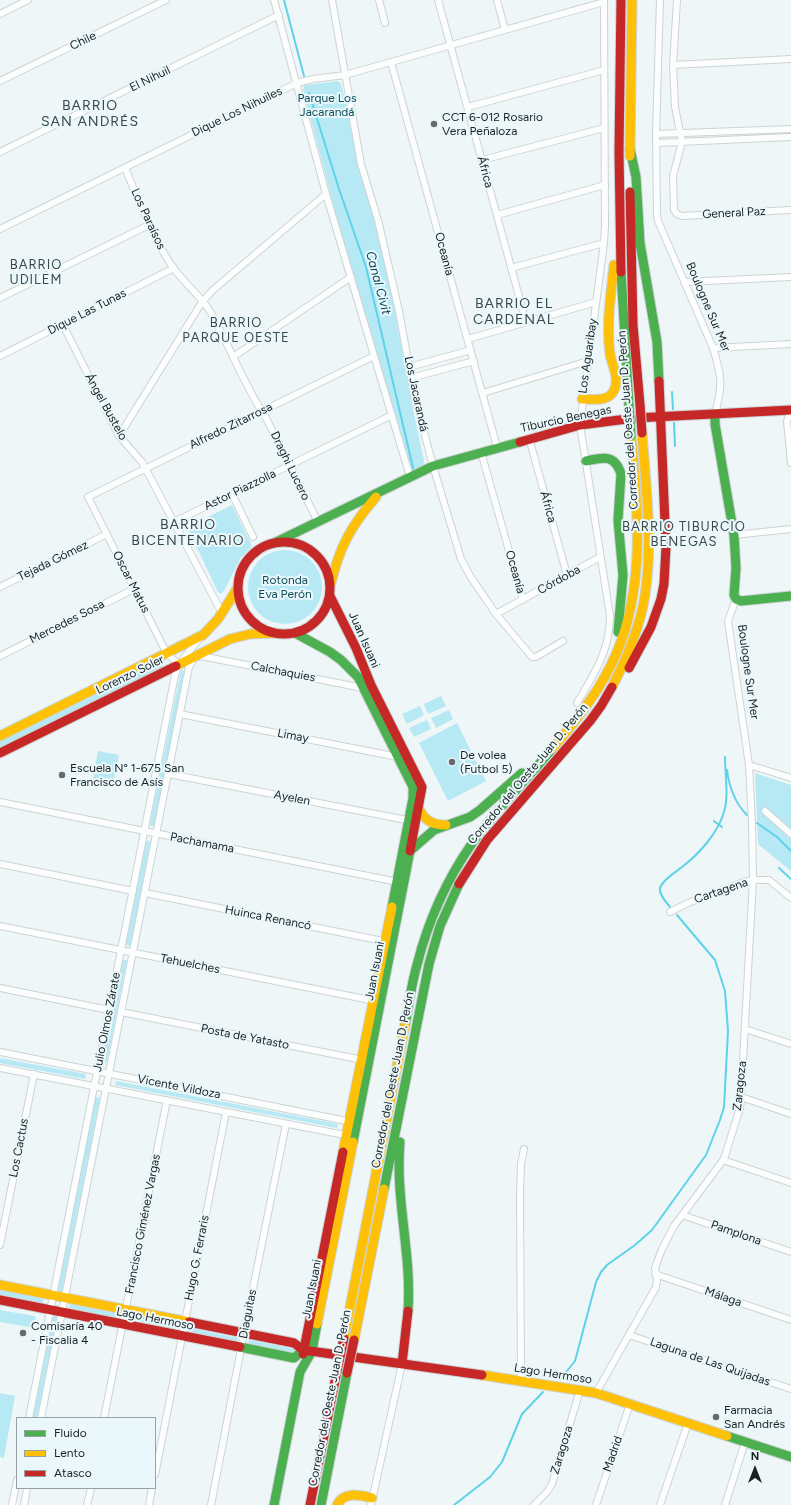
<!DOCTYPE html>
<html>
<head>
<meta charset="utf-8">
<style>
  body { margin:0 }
  #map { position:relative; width:791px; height:1505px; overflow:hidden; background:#eef6f8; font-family:Figtree,sans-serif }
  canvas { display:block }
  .legend { position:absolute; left:16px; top:1417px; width:140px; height:72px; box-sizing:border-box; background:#eaf8fc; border:1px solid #97a2a5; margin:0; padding:5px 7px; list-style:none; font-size:12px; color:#1b2022 }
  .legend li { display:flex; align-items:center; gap:8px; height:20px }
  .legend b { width:20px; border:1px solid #97a2a5 }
  .north { position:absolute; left:735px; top:1449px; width:40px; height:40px; -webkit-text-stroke:3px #eaf8fc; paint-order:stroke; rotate:0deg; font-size:11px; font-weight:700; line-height:16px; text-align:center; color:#1b2022 }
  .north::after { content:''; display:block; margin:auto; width:14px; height:18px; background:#1b2022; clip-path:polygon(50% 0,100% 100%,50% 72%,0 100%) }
</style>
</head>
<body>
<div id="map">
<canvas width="791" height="1505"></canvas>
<ul class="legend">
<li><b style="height:5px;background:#4caf50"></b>Fluido</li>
<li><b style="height:5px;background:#ffc107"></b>Lento</li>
<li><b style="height:5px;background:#c62828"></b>Atasco</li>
</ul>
<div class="north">N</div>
</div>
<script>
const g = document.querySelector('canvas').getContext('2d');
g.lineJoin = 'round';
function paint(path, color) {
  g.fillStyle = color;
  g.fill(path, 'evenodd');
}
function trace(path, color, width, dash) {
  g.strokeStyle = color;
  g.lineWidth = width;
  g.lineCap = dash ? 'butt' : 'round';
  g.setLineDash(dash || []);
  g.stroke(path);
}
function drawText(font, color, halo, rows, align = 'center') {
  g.font = font + ' Figtree,sans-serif';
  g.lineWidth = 4;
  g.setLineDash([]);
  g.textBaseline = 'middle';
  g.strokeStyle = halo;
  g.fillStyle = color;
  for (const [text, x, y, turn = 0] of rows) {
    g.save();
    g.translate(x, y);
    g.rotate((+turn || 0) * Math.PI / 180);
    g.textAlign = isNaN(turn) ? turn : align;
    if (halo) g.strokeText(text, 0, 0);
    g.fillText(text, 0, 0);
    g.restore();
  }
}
const green = new Path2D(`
  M338,81L341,84L346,103L358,167L383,247L414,414L424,461L423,466L414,469L411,467L345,248L303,91L304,85H306Z
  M232,505L252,546L240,559L224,591L221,594L218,592L189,531L190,526Z
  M248 587a37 37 0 1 1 74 0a37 37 0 1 1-74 0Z
  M161,662L164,667L0,747V742Z
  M181,670L184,671L155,823L153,826H151L150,823Z
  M441,696L446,706L428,714L424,704Z
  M420,706L424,715L407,724L402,714Z
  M449,710L453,719L436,728L431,718Z
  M427,720L431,729L414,737L409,728Z
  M457,723L486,781L448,801L419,743Z
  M98,751L119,755L113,783L93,779Z
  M755,773L791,785V871L758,844Z
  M149,840L150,843L131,945L128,946L126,944L146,842Z
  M123,960H127L107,1061L105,1064L103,1061Z
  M0,1058L86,1074L85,1079L0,1063Z
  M116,1081L338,1124L337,1128L115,1085Z
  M95,1097L100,1098L62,1291L60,1293L58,1290Z
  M0,1290L44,1299L43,1303L0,1295Z
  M70,1304L118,1314L117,1318L69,1308Z
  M0,1310L35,1316L36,1320L35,1328L0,1322Z
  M55,1315L57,1318L37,1418H33L52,1319Z
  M130,1316L178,1326L177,1330L129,1320Z
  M189,1328L238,1338L237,1342L188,1332Z
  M249,1340L295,1349L294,1353L248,1344Z
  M0,1393L15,1396L4,1458L0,1457Z`);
const stream = new Path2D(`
  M284,0L304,76
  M309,93L339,189L366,267L414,472
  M672,392L673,409
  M674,423L675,446
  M727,770C729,786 735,803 747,815
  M714,821L722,827
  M757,823L777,837L791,851
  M779,868L791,879
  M670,907C666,902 659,895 660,888C662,880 676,872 682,867C699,854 718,833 724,812C729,795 725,775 725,757
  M563,1376L575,1361L596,1282L601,1272L607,1265L635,1245L652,1230L706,1155L720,1120L724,1107L728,1031L725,991L715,960L677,915
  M454,1505L490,1477L502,1462L522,1414L543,1392`);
const street = new Path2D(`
  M274,0L326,194L410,477
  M332,0L361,164L378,220L399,311L414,394L433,466L461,559L470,576L496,614L532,657H536L563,641
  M379,0L385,23
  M438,0L526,322
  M497,0L505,30
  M660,0L656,134L657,215L658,221L713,348C722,377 723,384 715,414
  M677,0L673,65L675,107L682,142L673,176L674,210L677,214L682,216L791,210
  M0,14L28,0
  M391,62L497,447
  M673,65L791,59
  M0,81L166,0
  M468,107L604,70
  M656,134L791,129
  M656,143L791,137
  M0,152L279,15
  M482,160L604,128
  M125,168C139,201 152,236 172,266C183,282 202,297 211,313C230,347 244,385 266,418L318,522
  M497,215L605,185
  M0,229L297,83L313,79L345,75L604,2
  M511,268L604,243
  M684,282L791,277
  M0,298L149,225
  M63,325L119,436L142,462L222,613
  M468,339L596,302
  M713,348L791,344
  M0,356L174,268
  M233,357L351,277
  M409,367L471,350
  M411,378L474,361
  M483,393L588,361
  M791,412L787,421L791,463
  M119,436L202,302L213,290L326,194
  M529,438L567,575
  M481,452L523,600
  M232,494L253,537
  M174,522L392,415
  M734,535L791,529
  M0,587L107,534
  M496,614L600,557
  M0,656L134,589
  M179,664L167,654L88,497L374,356
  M577,703C594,674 610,651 610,616L580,425L604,243L605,226L604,0
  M180,714L398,757L400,756
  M749,765L791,778
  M169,774L412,821
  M0,802L398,882
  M765,811L791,834
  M0,864L133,891
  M145,893L388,942
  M670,912L688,903L744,882L753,880H769L791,898
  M0,926L375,1001
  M0,988L109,1010
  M121,1012L363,1060
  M745,1029L791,1044
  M0,1052L352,1122
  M0,1068L350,1136
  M741,1097L791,1114
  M723,1160L791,1183
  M682,1215L791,1252
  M0,1245L34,1074
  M655,1274L791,1320
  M629,1335L791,1389
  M521,1380L520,1194L521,1164L524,1149
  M596,1393L656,1287L657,1280L655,1268L662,1249L674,1226L724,1159L740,1108L741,1097L753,880L752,823L749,765L728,621L736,599
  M29,1418L175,675L179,664L200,638
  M41,1418L189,667L196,655L363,688H365
  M104,1418L167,1100
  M155,1475L226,1112
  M12,1505L17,1480
  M24,1505L27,1488
  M87,1505L91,1488
  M149,1505L152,1488
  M211,1505L244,1333L286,1124
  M371,1505L402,1364
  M534,1505L547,1492L552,1484L580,1390
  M596,1505L630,1404
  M660,1505L688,1423
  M725,1505L745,1442`);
const fast = new Path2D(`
  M630,149L636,177L640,243L657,342L659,381
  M621,272L629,406
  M715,414V424L734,535L736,568L734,595L736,599L741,601L791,596
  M586,461C603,457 615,454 621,474L618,520L623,575L618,632
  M274,543L433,466L520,442
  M295,633L330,652L341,660L358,677L413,787V798L392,907
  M411,850L434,830L470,817L480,810L522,773
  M405,1025C409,1005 411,985 417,965C428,921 447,879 473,842C497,809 526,780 552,749
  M353,1142L410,851
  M400,1142C395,1200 412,1254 408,1311
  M384,1189L429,964L440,926L459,884
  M240,1347L294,1358L303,1350
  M727,1436L791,1457
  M274,1505L300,1372L312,1351L317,1324
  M321,1505L347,1373`);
const slow = new Path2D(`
  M630,156L632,0
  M582,399C592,399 607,402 613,392C621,380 612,366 610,354C606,324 611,294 614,265
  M331,583C340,546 351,526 376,497
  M176,666L230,639L250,634L276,633
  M612,687C627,658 640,628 645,595C653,542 646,487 642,433
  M0,736L203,635L218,619L237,589
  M552,749C574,723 595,697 610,667C647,595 638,513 631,436
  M419,809C425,821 433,825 446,825
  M343,1152L392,907
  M0,1285L189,1322
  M317,1324L353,1142
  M344,1338L405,1025
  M354,1340L384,1189
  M482,1375L596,1393L727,1436
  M337,1505C344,1491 359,1495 372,1498`);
const jam = new Path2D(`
  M621,0L619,152L621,272
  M630,192L633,325L640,405
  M520,442L580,425L635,418L791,410
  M238 588a46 46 0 1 1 92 0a46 46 0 1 1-92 0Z
  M330,596L356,648L371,685L422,787L410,851
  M629,668L651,627L661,599L664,584L666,547L659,381
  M0,753L176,666
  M459,884L487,840L590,721L601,706L612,687
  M0,1300L240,1347
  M189,1322L294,1343L303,1350L482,1375
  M303,1354L343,1152
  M402,1364L408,1311
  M310,1505L337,1371`);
const fastBridge = new Path2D(`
  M629,406L631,436`);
const jamBridge = new Path2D(`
  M640,405L642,433
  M337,1371L344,1338
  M347,1373L354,1340`);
const markers = [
  [434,124,4,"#656b6d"],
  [452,762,4,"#656b6d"],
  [62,775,4,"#656b6d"],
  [23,1333,4,"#656b6d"],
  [716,1417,4,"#656b6d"]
];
const streetNames = [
  ["Chile",83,41,-26],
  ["El Nihuil",150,79,-26],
  ["Dique Los Nihuiles",237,112,-26],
  ["África",485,172,75],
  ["General Paz",734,213,-3],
  ["Los Paraísos",148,219,65],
  ["Oceanía",444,254,75],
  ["Boulogne Sur Mer",708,307,67],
  ["Dique Las Tunas",87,312,-27],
  ["Los Aguaribay",588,356,-82],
  ["Los Jacarandá",416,394,78],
  ["Ángel Bustelo",106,407,61],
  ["Tiburcio Benegas",566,419,-12],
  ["Corredor del Oeste Juan D. Perón",628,420,-94],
  ["Alfredo Zitarrosa",231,426,-26],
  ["Draghi Lucero",290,466,64],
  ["Astor Piazzolla",240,490,-26],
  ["África",548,507,74],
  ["Tejada Gómez",53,561,-26],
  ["Oceanía",515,572,74],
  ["Córdoba",559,580,-29],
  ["Oscar Matus",131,582,63],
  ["Mercedes Sosa",67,622,-27],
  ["Juan Isuani",364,640,66],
  ["Calchaquies",283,672,11],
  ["Boulogne Sur Mer",748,672,82],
  ["Lorenzo Soler",130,675,-26],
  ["Limay",293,736,11],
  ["Corredor del Oeste Juan D. Perón",528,774,-50],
  ["Ayelen",292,798,11],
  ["Pachamama",202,843,11],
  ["Cartagena",721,891,-19],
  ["Huinca Renancó",268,918,11],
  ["Tehuelches",190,964,11],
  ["Juan Isuani",375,971,-79],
  ["Julio Olmos Zárate",107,1022,-79],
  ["Posta de Yatasto",245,1037,11],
  ["Corredor del Oeste Juan D. Perón",393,1080,-79],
  ["Zaragoza",740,1086,-84],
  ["Vicente Vildoza",179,1087,11],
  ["Los Cactus",19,1148,-79],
  ["Francisco Giménez Vargas",143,1224,-79],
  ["Pamplona",736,1233,19],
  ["Hugo G. Ferraris",197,1258,-79],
  ["Juan Isuani",312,1289,-79],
  ["Málaga",723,1297,19],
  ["Diaguitas",248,1314,-79],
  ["Lago Hermoso",155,1319,11],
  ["Laguna de Las Quijadas",710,1362,19],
  ["Lago Hermoso",553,1374,9],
  ["Corredor del Oeste Juan D. Perón",330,1398,-79],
  ["Zaragoza",562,1450,-73],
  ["Madrid",613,1454,-71]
];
const parkNames = [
  ["Parque Los",327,98],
  ["Jacarandá",327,112],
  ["Rotonda",285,580],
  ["Eva Perón",285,594]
];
const poiNames = [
  ["CCT 6-012 Rosario",442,117],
  ["Vera Peñaloza",442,131],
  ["De volea",460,755],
  ["(Futbol 5)",460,769],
  ["Escuela N° 1-675 San",70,768],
  ["Francisco de Asís",70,782],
  ["Comisaría 40",31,1326],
  ["- Fiscalia 4",31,1340],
  ["Farmacia",724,1410],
  ["San Andrés",724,1424]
];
const neighbourhoodNames = [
  ["BARRIO",36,265],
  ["UDILEM",36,280],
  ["BARRIO",236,323],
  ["PARQUE OESTE",236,338],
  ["BARRIO TIBURCIO",684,527],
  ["BENEGAS",684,542]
];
const waterNames = [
  ["Canal Civit",378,283,75]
];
const quarterNames = [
  ["BARRIO",90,106],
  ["SAN ANDRÉS",90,122],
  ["BARRIO EL",514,304],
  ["CARDENAL",514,320],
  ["BARRIO",188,525],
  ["BICENTENARIO",188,541]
];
paint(green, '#b7e9f5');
trace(stream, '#5ed2e9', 2);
trace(street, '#cdd3d4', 8);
trace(fast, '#cdd3d4', 11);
trace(slow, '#cdd3d4', 11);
trace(jam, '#cdd3d4', 11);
trace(street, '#fcfefe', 6);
trace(fast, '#4caf50', 9);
trace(slow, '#ffc107', 9);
trace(jam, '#c62828', 9);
trace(fastBridge, '#cbcfd0', 11, []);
trace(jamBridge, '#cbcfd0', 11, []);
trace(fastBridge, '#4caf50', 9);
trace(jamBridge, '#c62828', 9);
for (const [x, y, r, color] of markers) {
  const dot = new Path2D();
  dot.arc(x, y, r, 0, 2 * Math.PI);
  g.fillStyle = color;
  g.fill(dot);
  trace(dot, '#eaf8fc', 1.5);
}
drawText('12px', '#1b2022', '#eaf8fc', streetNames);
drawText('12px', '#0d4d5a', '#eaf8fc', parkNames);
drawText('12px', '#1b2022', '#eaf8fc', poiNames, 'left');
g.letterSpacing = '1px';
drawText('13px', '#3d484b', '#eaf8fc', neighbourhoodNames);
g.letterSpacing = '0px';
drawText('italic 13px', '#004552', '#eaf8fc', waterNames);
g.letterSpacing = '1px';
drawText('14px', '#3d484b', '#eaf8fc', quarterNames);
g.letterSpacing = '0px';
</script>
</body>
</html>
